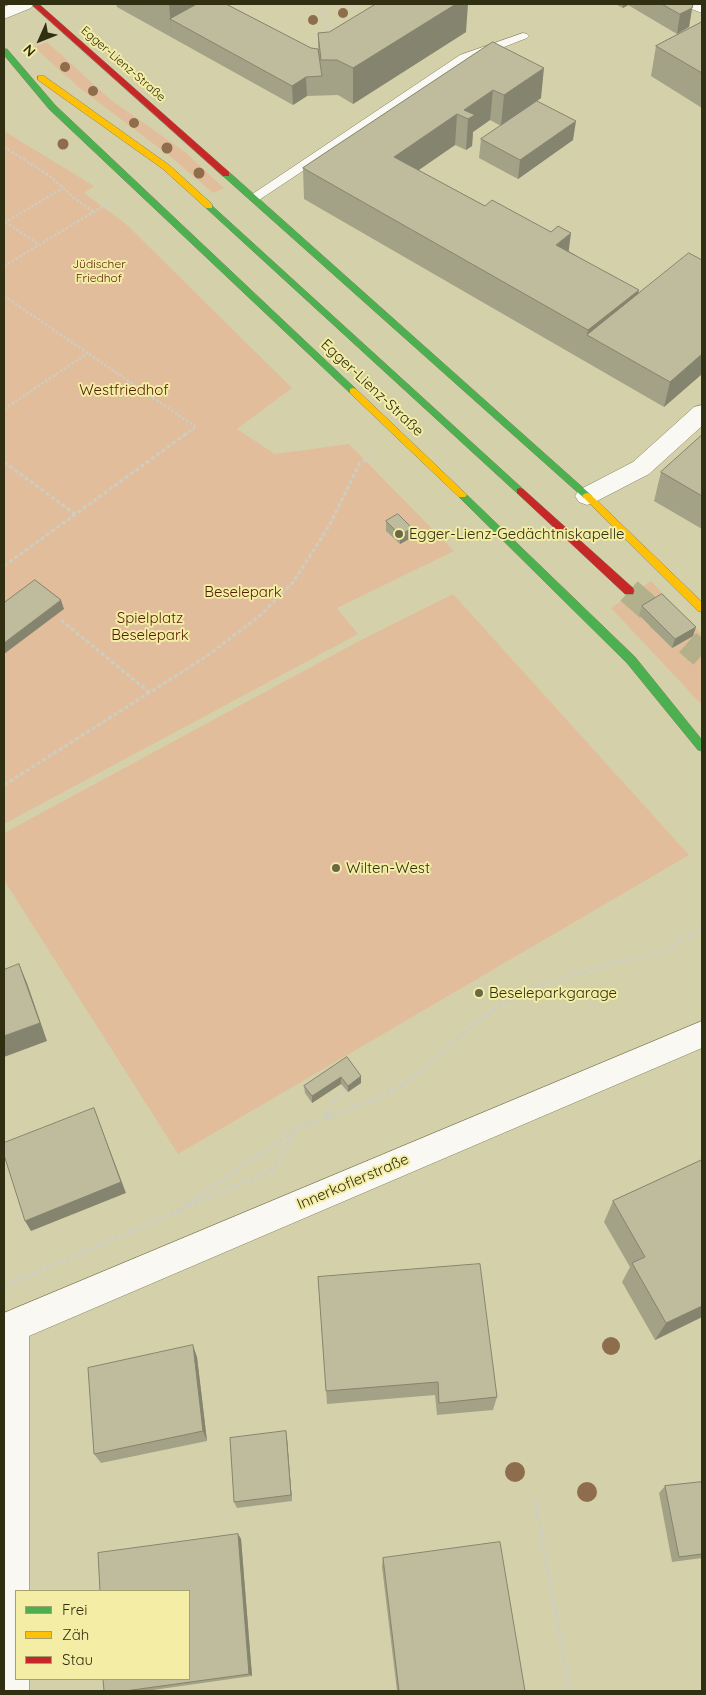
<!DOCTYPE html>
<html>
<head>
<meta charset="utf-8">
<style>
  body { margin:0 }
  #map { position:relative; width:706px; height:1695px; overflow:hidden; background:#d4d1aa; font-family:Quicksand,sans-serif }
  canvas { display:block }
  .frame { position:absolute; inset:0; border:5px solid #312f11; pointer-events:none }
  .legend { position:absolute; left:15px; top:1590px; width:175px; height:90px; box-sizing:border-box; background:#f3eda5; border:1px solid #a5a16a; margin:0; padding:6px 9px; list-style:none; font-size:15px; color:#312f11 }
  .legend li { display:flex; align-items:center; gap:10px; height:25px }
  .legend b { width:25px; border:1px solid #a5a16a }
  .north { position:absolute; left:15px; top:15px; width:50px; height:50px; -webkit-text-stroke:4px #f3eda5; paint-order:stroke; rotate:226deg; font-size:14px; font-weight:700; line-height:20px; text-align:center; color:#312f11 }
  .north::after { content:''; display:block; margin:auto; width:18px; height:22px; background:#312f11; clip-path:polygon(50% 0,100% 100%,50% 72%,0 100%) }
</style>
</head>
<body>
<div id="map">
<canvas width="706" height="1695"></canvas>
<div class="frame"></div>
<ul class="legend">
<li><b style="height:6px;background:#4caf50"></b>Frei</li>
<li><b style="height:6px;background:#ffc107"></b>Zäh</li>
<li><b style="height:6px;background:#c62828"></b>Stau</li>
</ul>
<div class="north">N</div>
</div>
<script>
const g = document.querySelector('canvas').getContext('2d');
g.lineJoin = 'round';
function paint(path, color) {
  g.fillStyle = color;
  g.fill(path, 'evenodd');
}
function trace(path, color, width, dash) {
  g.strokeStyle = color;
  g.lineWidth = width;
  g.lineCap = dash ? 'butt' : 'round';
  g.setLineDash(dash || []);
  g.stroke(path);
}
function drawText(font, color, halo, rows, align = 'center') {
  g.font = font + ' Quicksand,sans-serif';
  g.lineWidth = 4;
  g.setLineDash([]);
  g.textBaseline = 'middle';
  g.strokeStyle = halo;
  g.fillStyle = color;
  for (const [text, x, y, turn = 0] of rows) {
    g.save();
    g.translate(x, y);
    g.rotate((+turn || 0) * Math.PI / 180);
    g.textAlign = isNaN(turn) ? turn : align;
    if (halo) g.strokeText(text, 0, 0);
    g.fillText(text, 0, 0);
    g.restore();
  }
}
const green = new Path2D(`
  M47,42L111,100L185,152L224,188L213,193L171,157L77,86L34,47Z
  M4,131L94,186L84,193L126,224L292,388L237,429L275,454L349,444L454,551L337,608L358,634L4,824Z
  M651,581L702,634V705L611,608Z
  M453,594L689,855L178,1154L4,880V833L361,640Z`);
const primaryTunnel = new Path2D(`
  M629,591L702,655`);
const pathFar2 = new Path2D(`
  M322,4L328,35
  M346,4L365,14
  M4,147L50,176L74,198L95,213
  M5,222L40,245
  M4,223L63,188
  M4,266L110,202
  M4,296L196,427L184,435
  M4,409L88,353`);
const pathFar1 = new Path2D(`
  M4,462L75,514
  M4,566L186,434
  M61,620L150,693
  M4,785L207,656L262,614L294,581L329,526L360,463L371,457
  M528,989L613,963L662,952L702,928`);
const path = new Path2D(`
  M327,1117L332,1103L345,1089
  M295,1129L273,1170L183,1209C218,1180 258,1157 295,1129Z
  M295,1129L381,1097L418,1074L475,1023L504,1003L531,988
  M4,1286L183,1209
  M535,1501L570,1691`);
const lane = new Path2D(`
  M523,33L527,34L529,36L527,38L468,61L259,200L254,201L248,197L460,55Z`);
const street = new Path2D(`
  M11,4H34L31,8L4,19V7Z
  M686,4H702V13L689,8Z
  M702,405V426L649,474L595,502L587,505L579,502L575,496L579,490L633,462L694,407Z
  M702,1021V1048L29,1336V1591H16V1679H29V1691H4V1313Z`);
const fast = new Path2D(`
  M4,49H7L55,105L356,389V393H350L49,109L4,55Z
  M223,172H229L590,494L592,496L590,498H584L223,176Z
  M209,203L523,489V493H517L206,208V204Z
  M462,492L465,493L635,657L702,740V751L698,750L627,663L459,497L457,495L459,493Z`);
const slow = new Path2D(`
  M38,76H44L169,165L212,204V208H206L163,169L38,80Z
  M353,388L356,389L465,493L467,495L465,497H459L350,393V389Z
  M587,493L590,494L702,602V612L698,611L584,498L582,496L584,494Z`);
const jam = new Path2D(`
  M31,4H39L229,172V176H223Z
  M520,488L523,489L633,588L634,591L633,594H625L517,493V489Z`);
const trees = [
  [343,13,5],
  [313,20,5],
  [65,67,5],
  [93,91,5],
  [134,123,5],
  [63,144,5.5],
  [167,148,5.5],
  [199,173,5.5],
  [611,1346,9],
  [515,1472,10],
  [587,1492,10]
];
const wall = new Path2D(`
  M116,4H226L311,48L318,49V33L466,32L353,104L338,95L307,96L293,105L117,7Z
  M615,4H693L689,27L677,34L628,5L623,8Z
  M702,22V108L651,76L656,46Z
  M493,42L541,98L537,101L573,140L518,179L479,158L481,139L501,126L490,120L473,132L472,146L466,150L455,145L418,170L569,251L638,294L702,260V374L664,407L304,199L303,168Z
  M702,435V529L654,501L661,472Z
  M386,521L411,538L400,544L386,531Z
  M642,606L693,636L672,648L639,615Z
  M347,1057L361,1083L348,1092L341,1084L312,1103L305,1093L304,1086Z
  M702,1160V1317L655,1340L622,1282L630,1267L604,1222L613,1201Z
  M318,1277L497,1397L493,1410L437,1415L435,1395L327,1404Z
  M197,1357L207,1441L101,1463L94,1454Z
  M287,1439L292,1501L237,1508L234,1502Z
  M702,1482V1558L672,1562L659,1493L665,1486Z
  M238,1534L241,1539L252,1676L146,1691H104Z
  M383,1558L525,1691H397L382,1567Z`);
const shadedWall = new Path2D(`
  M169,4H211L170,19L172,38Z
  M443,4H468L466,32L353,104V68Z
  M623,4H628V5L623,8Z
  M692,8L689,27L677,34L680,14Z
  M544,68L541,98L501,126L504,95Z
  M306,77L307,96L293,105L292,86Z
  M493,90L490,120L473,132L472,146L466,150L468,119L464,110Z
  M457,114L455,145L393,188L394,157Z
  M576,121L573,140L518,179L520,160Z
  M571,233L567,264L556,245Z
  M639,290L633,320L587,335L588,330Z
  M702,354V374L664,407L670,382Z
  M412,528L411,538L400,544V535Z
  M61,600L64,609L4,654V643Z
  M696,627L693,636L672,648L675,639Z
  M19,964L27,983L47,1041L4,1057V1036Z
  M361,1076V1083L348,1092V1086Z
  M341,1077V1084L312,1103V1096Z
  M94,1108L126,1193L31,1231L25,1221Z
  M702,1306V1317L655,1340L666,1323Z
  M193,1345L197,1357L207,1441L203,1431Z
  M286,1431L287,1439L292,1501L291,1495Z
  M238,1534L241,1539L252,1676L249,1674Z`);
const building = new Path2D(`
  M197,4H226L311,48L318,49L322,76L306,77L292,86L170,19Z
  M376,4H456L353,68L337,60H321L318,33L329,32Z
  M662,4H693L692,8L680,14Z
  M702,22V73L656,46Z
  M493,42L544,68L504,95L493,90L464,110L475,115L468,119L457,114L394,157L485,206L492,200L551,232L558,226L571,233L556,245L639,290L588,330L303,168Z
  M537,101L576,121L520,160L481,139Z
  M689,253L702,260V354L670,382L587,335Z
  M702,435V496L661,472Z
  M398,514L412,528L400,535L386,521Z
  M35,580L61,600L4,643V603Z
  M662,594L696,627L675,639L642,606Z
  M19,964L40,1023L4,1036V970Z
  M347,1057L361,1076L348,1086L341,1077L312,1096L304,1086Z
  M94,1108L121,1182L25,1221L4,1155V1143Z
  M702,1160V1306L666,1323L632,1263L645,1257L613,1201Z
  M480,1264L497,1397L439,1403L438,1382L326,1391L318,1277Z
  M193,1345L203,1431L94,1454L88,1368Z
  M286,1431L291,1495L234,1502L230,1438Z
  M702,1482V1554L679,1557L665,1486Z
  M238,1534L249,1674L125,1691H104L103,1679H189V1591H100L98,1553Z
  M500,1542L525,1691H399L383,1558Z`);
const markers = [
  [399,534,5,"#6a6847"],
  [336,868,5,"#6a6847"],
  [479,993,5,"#6a6847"]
];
const farStreetnames = [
  ["Egger-Lienz-Straße",123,64,41]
];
const farParknames = [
  ["Jüdischer",99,264],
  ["Friedhof",99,278]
];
const streetNames = [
  ["Egger-Lienz-Straße",372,388,43],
  ["Innerkoflerstraße",353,1182,-23]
];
const parkNames = [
  ["Westfriedhof",124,390],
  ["Beselepark",243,592],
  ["Spielplatz",150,618],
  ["Beselepark",150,635]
];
const poiNames = [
  ["Egger-Lienz-Gedächtniskapelle",409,534],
  ["Wilten-West",346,868],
  ["Beseleparkgarage",489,993]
];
paint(green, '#e2bd9c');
trace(primaryTunnel, '#b3b18b', 26, [26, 13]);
trace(lane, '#848261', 1);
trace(street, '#848261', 1);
trace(fast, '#848261', 1);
trace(slow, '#848261', 1);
trace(jam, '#848261', 1);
trace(pathFar2, '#cdcdc0', 2.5, [2.5, 2]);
trace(pathFar1, '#cdcdc0', 3, [4, 2.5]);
trace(path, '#cdcdc0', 4, [4.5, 3]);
paint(lane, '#f9f8f2');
paint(street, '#f9f8f2');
paint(fast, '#4caf50');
paint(slow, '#ffc107');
paint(jam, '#c62828');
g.fillStyle = '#8e6d4c';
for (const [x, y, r] of trees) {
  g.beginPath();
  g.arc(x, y, r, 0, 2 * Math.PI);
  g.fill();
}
paint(wall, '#a3a287');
paint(shadedWall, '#85846e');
paint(building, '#bebc9d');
trace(building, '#85846e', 1);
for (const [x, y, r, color] of markers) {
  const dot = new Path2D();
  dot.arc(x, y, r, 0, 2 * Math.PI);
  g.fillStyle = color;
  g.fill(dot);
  trace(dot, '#f3eda5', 2);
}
drawText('12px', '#312f11', '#f3eda5', farStreetnames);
drawText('12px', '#551c00', '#f3eda5', farParknames);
drawText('15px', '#312f11', '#f3eda5', streetNames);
drawText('15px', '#551c00', '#f3eda5', parkNames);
drawText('15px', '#312f11', '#f3eda5', poiNames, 'left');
</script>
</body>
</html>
